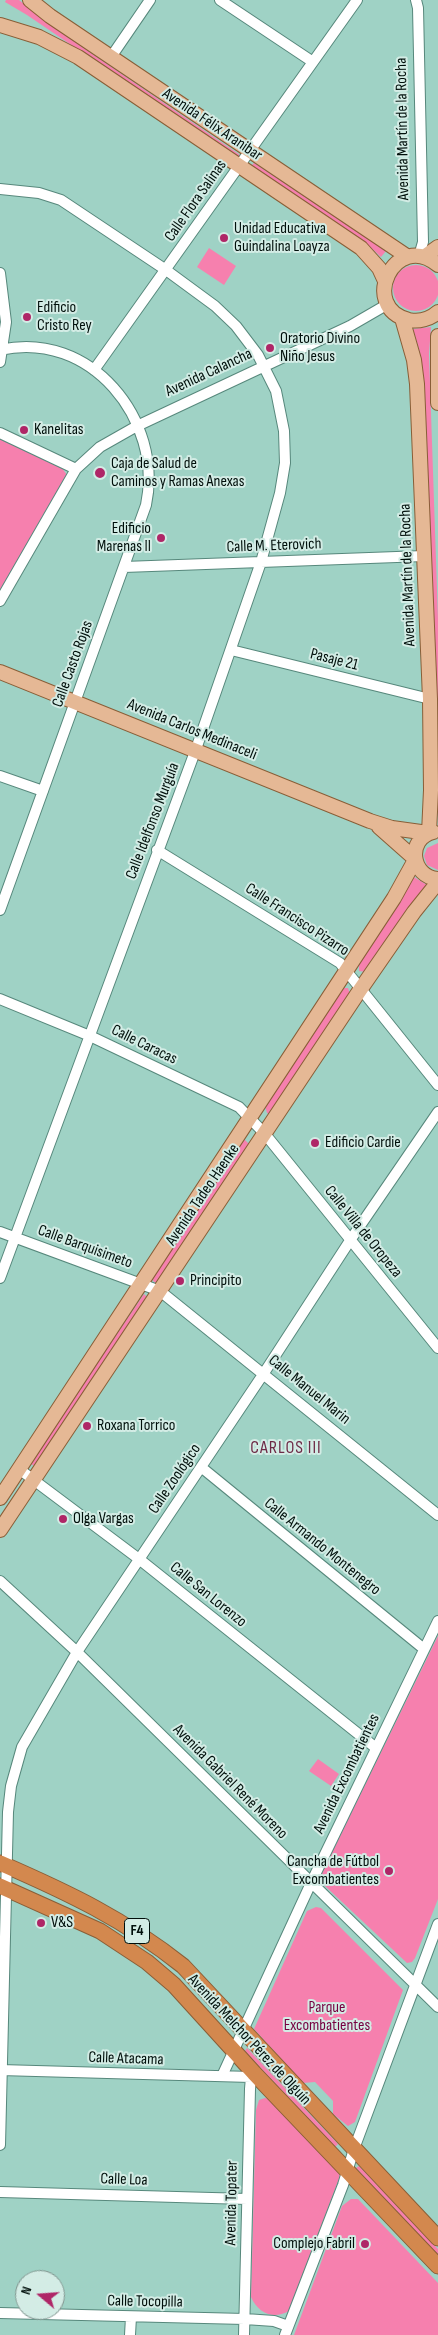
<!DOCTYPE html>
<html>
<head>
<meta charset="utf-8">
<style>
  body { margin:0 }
  #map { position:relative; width:438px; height:2335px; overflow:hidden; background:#9fd2c5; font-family:"Sofia Sans Condensed",sans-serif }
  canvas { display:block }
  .north { position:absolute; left:15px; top:2270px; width:50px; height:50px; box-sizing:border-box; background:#d3ece5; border:1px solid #7f948e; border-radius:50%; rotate:288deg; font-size:14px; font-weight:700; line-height:20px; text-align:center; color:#000f0b }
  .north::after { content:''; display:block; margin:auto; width:18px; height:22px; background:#af2667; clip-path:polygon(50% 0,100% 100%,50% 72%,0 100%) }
</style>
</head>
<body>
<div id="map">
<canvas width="438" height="2335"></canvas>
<div class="north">N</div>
</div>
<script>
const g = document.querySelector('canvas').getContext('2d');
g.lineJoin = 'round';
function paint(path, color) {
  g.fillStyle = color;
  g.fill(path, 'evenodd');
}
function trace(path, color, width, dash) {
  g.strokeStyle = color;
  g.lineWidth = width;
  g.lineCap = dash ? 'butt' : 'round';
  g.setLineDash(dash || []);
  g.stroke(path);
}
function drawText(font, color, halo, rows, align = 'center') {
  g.font = font + ' "Sofia Sans Condensed",sans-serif';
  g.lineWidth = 4;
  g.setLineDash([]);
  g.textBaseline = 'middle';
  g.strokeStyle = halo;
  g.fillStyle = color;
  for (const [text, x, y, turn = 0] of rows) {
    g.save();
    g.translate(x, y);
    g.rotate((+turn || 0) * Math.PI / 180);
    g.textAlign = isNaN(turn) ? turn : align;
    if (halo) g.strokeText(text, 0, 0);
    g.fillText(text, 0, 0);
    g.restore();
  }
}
const green = new Path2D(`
  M6,0H19L60,32L240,155L238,158L27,15L5,2Z
  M254,163L386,251L381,257L366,243L251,166Z
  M209,248L236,266L224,285L197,267Z
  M393 288a23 23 0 1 1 46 0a23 23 0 1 1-46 0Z
  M431,327L429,354L438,619V765L424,393L419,349L413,329Z
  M0,439L62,468L67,475L0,591Z
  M438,843V870L427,865L424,856L427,848Z
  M414,877L427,885L366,972L359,971V964Z
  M342,988H348L350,994L269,1114L267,1113L265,1106Z
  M243,1138L249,1144L157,1283L154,1282L152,1279Z
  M144,1294L147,1297L34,1466L30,1463Z
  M438,1636V1899L415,1958L412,1962L407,1963L324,1885L320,1877Z
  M318,1759L339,1774L331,1786L309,1771Z
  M316,1907L321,1908L403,1990L355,2122L348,2126L333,2114V2101L315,2082L303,2083L254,2029L307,1911Z
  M247,2048L338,2144L335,2147L245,2051Z
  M265,2098L269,2099L337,2170L340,2176L289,2311C273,2320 258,2313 251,2297L256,2110L259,2100Z
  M359,2166L438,2249V2255L356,2168Z
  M351,2199H358L438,2283V2335H294L342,2206Z`);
const minor = new Path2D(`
  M220,0L313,62
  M416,0L418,8L423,242L419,256
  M111,57L150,0
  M0,189L39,193L61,200L166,270L215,306L236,326L258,355L276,391L284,431L285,463L280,493L261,562L196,749L0,1278
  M0,273L6,322L0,362
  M0,350C90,329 164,420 146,505L0,910
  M94,370L357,0
  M0,433L76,469
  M124,567L424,556
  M0,601L76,469L100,447L137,426L350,326L388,304
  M231,650L430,699
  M0,776L43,791
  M157,850L340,963L438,1085
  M0,999L90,1036L239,1107L265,1134L438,1348
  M0,1232L160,1291L438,1515
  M201,1467L424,1649
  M19,1469L139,1559L376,1748
  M0,1581L77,1652L438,2007
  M0,2070L251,2077
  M222,2076L311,1883L438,1621
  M0,2145L8,1812L11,1786L22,1747L77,1652L264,1373L351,1239L438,1112
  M0,2192L247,2199
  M0,2313L245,2319L274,2321L288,2326
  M130,2335L131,2317
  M244,2335L250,2089L251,2077L254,2073
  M285,2335L343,2185L354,2149L438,1924`);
const major = new Path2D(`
  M30,0L50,16L408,257
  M0,25L39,37L78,57L361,248L379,268L385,281
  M424,257L438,247
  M438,265C395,229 358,308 409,320C419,322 430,319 438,312
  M402,318L414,360L417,384L430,699L431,790L429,833
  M438,336V403
  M0,672L370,821L392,828L428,833
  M379,827L414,858
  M433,832C406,839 411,877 438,879
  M0,1498L394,898L415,860
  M0,1530L360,990L414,912L438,882`);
const highway = new Path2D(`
  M0,1863C69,1893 124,1919 183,1966L438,2238
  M0,1886L100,1931L147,1962L174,1985L254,2073L438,2266`);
const markers = [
  [224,238,5,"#af2667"],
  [27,317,5,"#af2667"],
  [270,348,5,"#af2667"],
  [24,430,5,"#af2667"],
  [100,473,6,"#af2667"],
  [161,538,5,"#af2667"],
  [315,1143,5,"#af2667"],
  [180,1281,5,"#af2667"],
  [87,1426,5,"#af2667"],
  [63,1519,5,"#af2667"],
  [389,1871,5,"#af2667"],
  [41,1923,5,"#af2667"],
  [365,2244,5,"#af2667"]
];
const shields = [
  [137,1931,25]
];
const shieldNames = [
  ["F4",137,1931]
];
const streetNames = [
  ["Avenida Félix Aranibar",212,125,34],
  ["Avenida Martín de la Rocha",403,129,-91],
  ["Calle Flora Salinas",196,201,-55],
  ["Avenida Calancha",209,373,-25],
  ["Calle M. Eterovich",274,546,-2],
  ["Avenida Martín de la Rocha",408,575,-92],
  ["Pasaje 21",334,660,14],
  ["Calle Casto Rojas",73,664,-70],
  ["Avenida Carlos Medinaceli",192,730,22],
  ["Calle Idelfonso Murguía",153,821,-69],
  ["Calle Francisco Pizarro",297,920,33],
  ["Calle Caracas",144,1045,26],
  ["Avenida Tadeo Haenke",203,1195,-56],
  ["Calle Villa de Oropeza",363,1232,51],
  ["Calle Barquisimeto",85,1247,20],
  ["Calle Manuel Marin",309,1390,39],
  ["Calle Zoológico",175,1479,-56],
  ["Calle Armando Montenegro",322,1547,39],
  ["Calle San Lorenzo",208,1595,39],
  ["Avenida Excombatientes",347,1774,-64],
  ["Avenida Gabriel René Moreno",230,1782,45],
  ["Avenida Melchor Pérez de Olguín",249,2040,47],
  ["Calle Atacama",126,2059,2],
  ["Calle Loa",124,2180,2],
  ["Avenida Topater",232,2203,-89],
  ["Calle Tocopilla",145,2302,1]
];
const poiNames = [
  ["Unidad Educativa",234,229],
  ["Guindalina Loayza",234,247],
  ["Edificio",37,308],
  ["Cristo Rey",37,326],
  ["Oratorio Divino",280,339],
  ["Niño Jesus",280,357],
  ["Kanelitas",34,430],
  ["Caja de Salud de",111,464],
  ["Caminos y Ramas Anexas",111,482],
  ["Edificio",151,529,"right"],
  ["Marenas II",151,547,"right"],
  ["Edificio Cardie",325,1143],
  ["Principito",190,1281],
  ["Roxana Torrico",97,1426],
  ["Olga Vargas",73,1519],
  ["Cancha de Fútbol",379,1862,"right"],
  ["Excombatientes",379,1880,"right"],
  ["V&S",51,1923],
  ["Complejo Fabril",355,2244,"right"]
];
const parkNames = [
  ["Parque",327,2008],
  ["Excombatientes",327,2026]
];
const neighbourhoodNames = [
  ["CARLOS III",286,1448]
];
paint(green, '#f680ae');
trace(minor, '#57887c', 12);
trace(major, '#895e37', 16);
trace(highway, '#895e37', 17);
trace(minor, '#fff', 10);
trace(major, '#e5b895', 14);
trace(highway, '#d3884e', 15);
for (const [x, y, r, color] of markers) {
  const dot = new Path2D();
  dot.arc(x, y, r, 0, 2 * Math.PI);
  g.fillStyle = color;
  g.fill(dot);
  trace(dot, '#d3ece5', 2);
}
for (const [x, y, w] of shields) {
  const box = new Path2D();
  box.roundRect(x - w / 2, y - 12.5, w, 25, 4);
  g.fillStyle = '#d3ece5';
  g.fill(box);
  trace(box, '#000f0b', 1);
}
drawText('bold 15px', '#000f0b', null, shieldNames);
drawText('16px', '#000f0b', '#d3ece5', streetNames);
drawText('16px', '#000f0b', '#d3ece5', poiNames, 'left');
drawText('16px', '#760040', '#d3ece5', parkNames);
g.letterSpacing = '1px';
drawText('18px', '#6d2a46', '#d3ece5', neighbourhoodNames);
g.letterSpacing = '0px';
</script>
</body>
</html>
